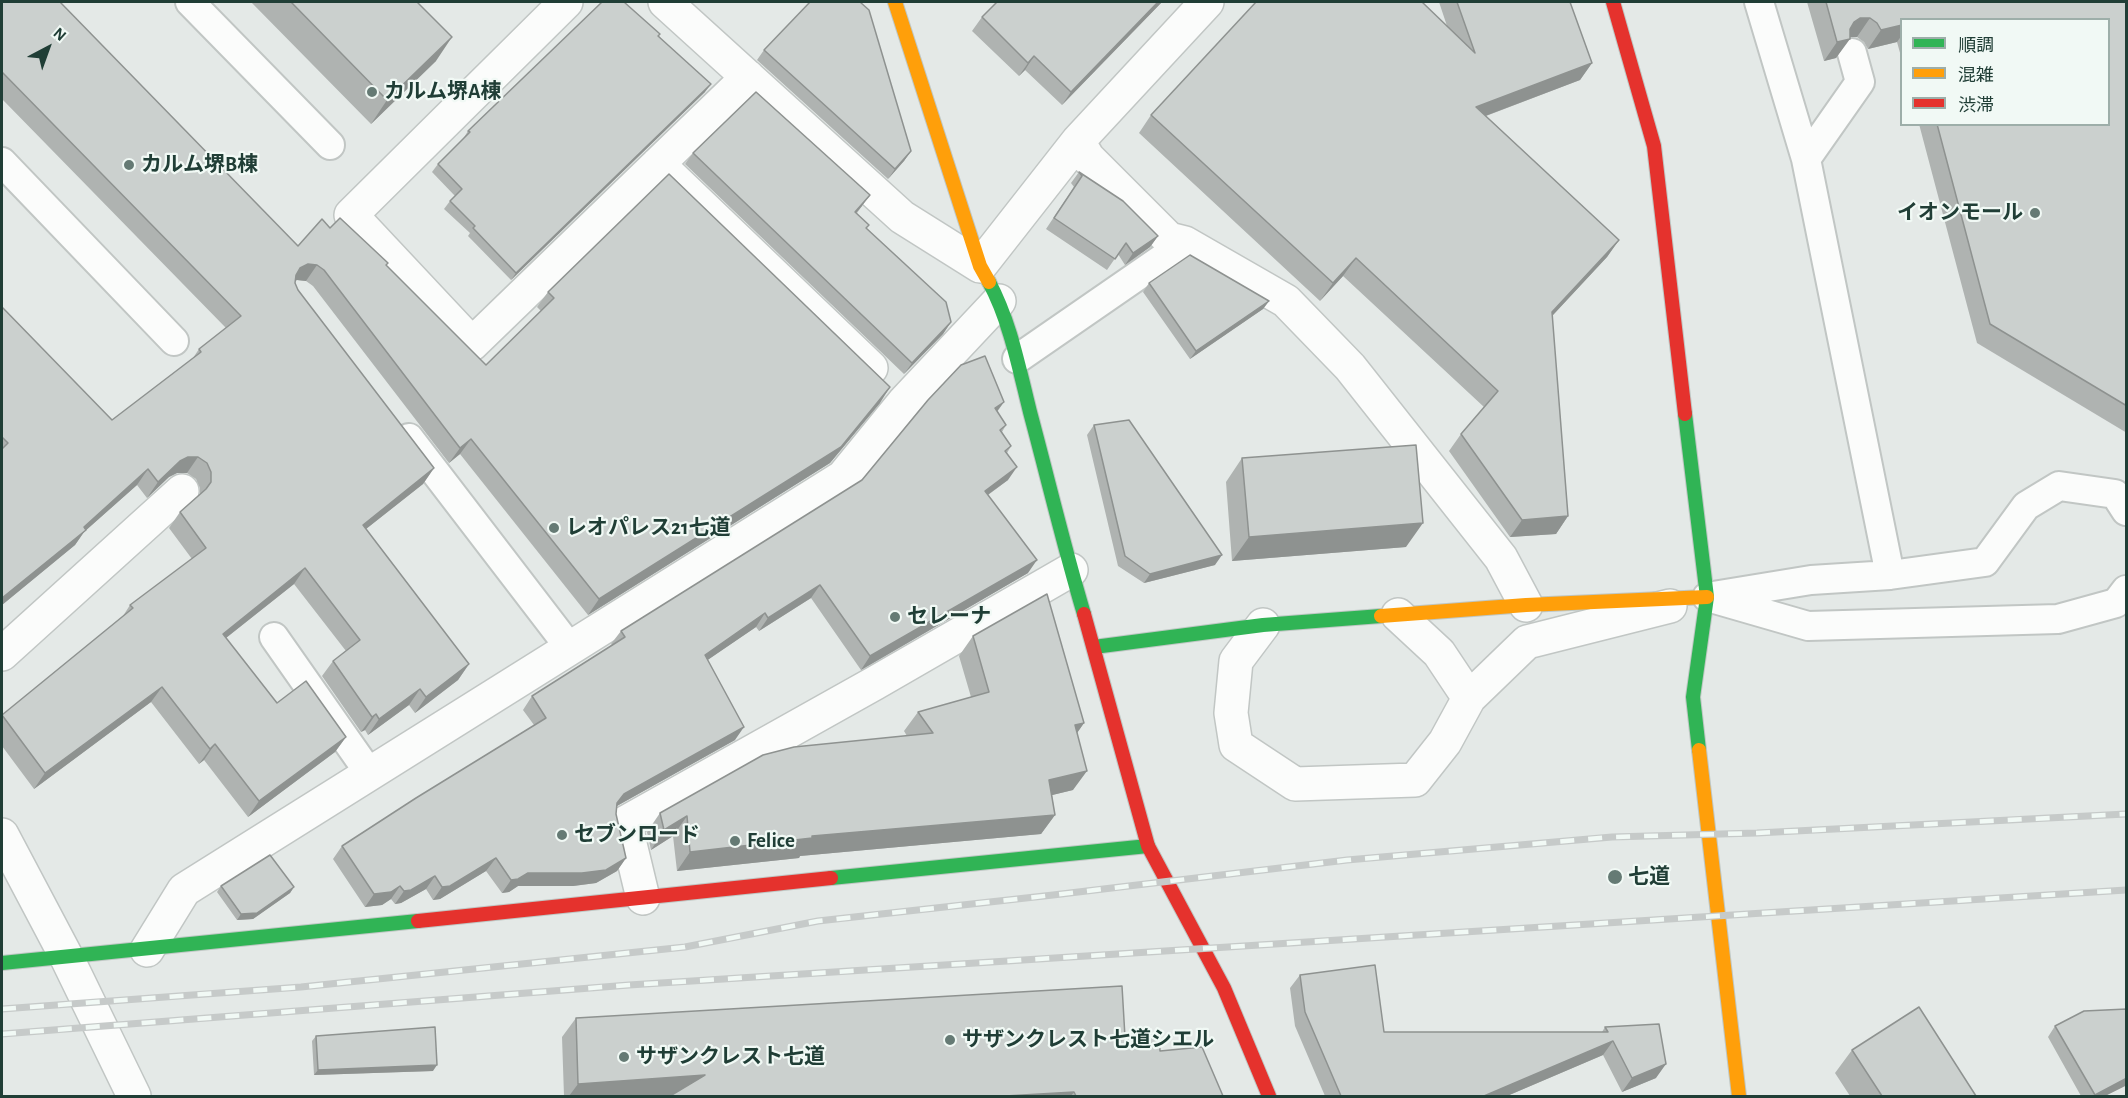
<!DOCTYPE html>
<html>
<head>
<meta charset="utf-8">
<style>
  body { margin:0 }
  #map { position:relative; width:2128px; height:1098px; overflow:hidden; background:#e4e9e7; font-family:"Alegreya Sans","Noto Sans JP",sans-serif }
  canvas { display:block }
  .frame { position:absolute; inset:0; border:3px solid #203e36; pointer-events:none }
  .legend { position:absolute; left:1900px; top:18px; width:210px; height:108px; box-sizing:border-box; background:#f1f9f5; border:2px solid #9daea9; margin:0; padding:8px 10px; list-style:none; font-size:18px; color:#203e36 }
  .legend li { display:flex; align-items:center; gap:12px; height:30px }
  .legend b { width:30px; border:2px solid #9daea9 }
  .north { position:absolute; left:18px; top:18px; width:60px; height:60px; -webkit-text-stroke:4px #f1f9f5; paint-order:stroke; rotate:41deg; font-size:16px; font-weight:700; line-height:24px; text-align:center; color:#203e36 }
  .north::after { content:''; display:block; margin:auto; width:21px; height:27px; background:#203e36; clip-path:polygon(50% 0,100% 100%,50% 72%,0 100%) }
</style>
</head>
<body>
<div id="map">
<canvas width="2128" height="1098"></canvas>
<div class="frame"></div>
<ul class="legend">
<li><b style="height:8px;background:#30b455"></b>順調</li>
<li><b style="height:8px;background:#ff9f0a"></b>混雑</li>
<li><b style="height:8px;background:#e5322d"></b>渋滞</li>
</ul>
<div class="north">N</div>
</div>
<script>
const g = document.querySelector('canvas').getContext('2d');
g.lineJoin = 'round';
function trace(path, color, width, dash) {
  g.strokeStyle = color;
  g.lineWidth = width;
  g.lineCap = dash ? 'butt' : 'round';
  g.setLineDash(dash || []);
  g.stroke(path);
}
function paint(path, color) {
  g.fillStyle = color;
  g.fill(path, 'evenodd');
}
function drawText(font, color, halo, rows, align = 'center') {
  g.font = font + ' "Alegreya Sans","Noto Sans JP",sans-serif';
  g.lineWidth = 4.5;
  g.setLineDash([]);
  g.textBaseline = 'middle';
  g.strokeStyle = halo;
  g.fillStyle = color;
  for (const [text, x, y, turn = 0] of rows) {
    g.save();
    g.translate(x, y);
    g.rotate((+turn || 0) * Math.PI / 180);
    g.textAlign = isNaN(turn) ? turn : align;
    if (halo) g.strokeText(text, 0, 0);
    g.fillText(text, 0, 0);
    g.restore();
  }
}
const lane = new Path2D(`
  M190,2L330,145
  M1759,2L1806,159L1890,575
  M1806,159L1860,82L1852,53
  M2,162L174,341
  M1017,359L1185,243
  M409,438L570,648
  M1707,597L1811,580L1890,575L1985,562L2026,506L2059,486L2115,494L2126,511
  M1711,598L1808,626L2058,619L2116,603L2126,590
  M274,637L370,774`);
const street = new Path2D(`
  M566,2L351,215L472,344L748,77
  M665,2L902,217L980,266L1078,141L1207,2
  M1078,141L1088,158L1169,239L1185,243L1286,301L1350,367L1501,558L1526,605
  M658,164L871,368
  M1398,615L1439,653L1469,698
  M1263,625L1236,661L1231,713L1236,745L1295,784L1415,780L1445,742L1469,698L1527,642L1670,606
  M2,654L182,491
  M2,835L67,958L134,1096
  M643,898L625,823L875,683L1071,570
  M147,950L184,890L843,477L905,401L999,301`);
const fast = new Path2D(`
  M989,282C1010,321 1019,368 1030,412C1048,479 1064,547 1084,614
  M1685,414L1707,597L1693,697L1699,750
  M1094,647L1263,625L1381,616
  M831,878L1148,846
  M2,963L418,921`);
const slow = new Path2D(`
  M895,2L980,266L989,282
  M1381,616L1526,605L1707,597
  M1699,750L1739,1096`);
const jam = new Path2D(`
  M1613,2L1654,146L1685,414
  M1084,614L1148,846L1224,988L1269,1096
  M418,921L831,878`);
const rail = new Path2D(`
  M2,1009L301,987L685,947L818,921L1053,895L1347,860L1612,837L1757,833L2126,814
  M2,1034L629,985L2126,890`);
const wall = new Path2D(`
  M2,2L298,246L330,228L386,266L486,365L541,311L537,307L548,292L880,403L830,463L588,615L460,454L449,463L313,286L306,281L297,280L295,281V283L298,290L434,468L423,484L366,529L469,664L458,680L415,713L409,705L368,735L365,730L361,732L322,676L333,661L346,651L294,584L226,638L277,703L346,737L335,752L248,817L204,760L199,764L151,702L34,789L2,746V715L123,616L130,605L192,559L169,528L180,512L200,494V488L196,479L187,473H177L169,477L147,498L137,485L84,532L75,545L2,605V307L112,420L193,358L199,349L226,328L2,99Z
  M251,2H417L436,61L371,124Z
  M1162,2L1062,105L1025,70L1019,76L972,31L982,17Z
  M1439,2H1570L1592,63L1580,80L1486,116L1619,240L1607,257L1552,316L1568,516L1556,534L1510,537L1449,451L1461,434L1484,407L1343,276L1320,301L1139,133L1151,115L1447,26Z
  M1807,2H2127V433L1977,343L1919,124H2109V20H1902V60L1897,42L1868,49L1864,42L1857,37H1850L1836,58L1824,61Z
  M659,36L705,92L511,280L468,236L470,233L444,209L450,201L455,196L432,172L438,164L463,139L468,131Z
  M764,50L911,151L904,161L888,179L757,60Z
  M693,153L862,206L857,213L866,228L951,322L943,334L904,374L685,164Z
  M1079,172L1158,236L1150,247L1125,265L1118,254L1107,270L1046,229L1074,187L1071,183Z
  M1149,283L1269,301L1263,309L1190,359L1143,292Z
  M1004,402L997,412L1006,425L1002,432L1011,446L1007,453L1008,480L988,495L1028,573L861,670L811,598L759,631L756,627L707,660L735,740L617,806L616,814L626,858L617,871L596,883L573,886H518L509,892L502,893L486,871L440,899L433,900L426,889L401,903L395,904L391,899L382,905L365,907L333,859L342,846L534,725L523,710L532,696L612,645L611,644L621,631Z
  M1094,425L1215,565L1144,583L1118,566L1087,435Z
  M1242,458L1406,547L1232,561L1226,482Z
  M973,636L1084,723L1077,733L1073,790L1052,795L1055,815L1041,834L800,856L799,858L677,871L673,836L651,850L647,832L660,813L907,736L904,731L918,712L971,697L959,656Z
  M221,886L294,887L290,893L253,919L237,920L217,892Z
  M1300,975L1384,1032H1602L1605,1027L1656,1078L1622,1092L1603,1055L1507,1096H1325L1295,1026L1290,988Z
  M576,1018L1125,1037L1160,1051L1223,1096H564L562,1037Z
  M2055,1026L2125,1086L2105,1096H2081L2048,1037Z
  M316,1036L433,1071L314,1075L312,1041Z
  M1852,1050L1976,1096H1850L1835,1073Z`);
const shadedWall = new Path2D(`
  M1158,2H1162L1062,105L1071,92Z
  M1860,18H1870L1857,37H1847L1841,41L1854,22Z
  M1902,25V35L1897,42L1868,49L1881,30Z
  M452,37L436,61L371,124L387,100Z
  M1850,39L1836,58L1824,61L1837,42Z
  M1034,56L1025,70L1019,76L1028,63Z
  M1592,63L1580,80L1464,124L1476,107Z
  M711,84L705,92L511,280L516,273Z
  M911,151L904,161L888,179L895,169Z
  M870,195L862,206L847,223L855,212Z
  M1158,236L1150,247L1125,265L1133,253Z
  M1619,240L1607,257L1540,329L1552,312Z
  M1356,258L1343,276L1320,301L1333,283Z
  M308,264L317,265L306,281L297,280L290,283L300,268Z
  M1269,301L1263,309L1190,359L1196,351Z
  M951,322L943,334L904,374L912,363Z
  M890,387L880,403L830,463L588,615L599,599Z
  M1004,402L994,415L995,408Z
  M471,439L460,454L449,463L460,448Z
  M188,457H198L187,473H177L169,477L147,498L158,482L180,461Z
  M1017,467L1008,480L975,504L985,491Z
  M434,468L423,484L352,540L363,525Z
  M148,469L137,485L84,532L75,545L2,605V598Z
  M1568,516L1556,534L1510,537L1522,520Z
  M1423,523L1406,547L1232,561L1249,537Z
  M1222,555L1215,565L1144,583L1150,574Z
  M1037,560L1028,573L861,670L870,656Z
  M305,568L294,584L212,649L223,634Z
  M820,585L811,598L759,631L768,618Z
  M765,613L756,627L696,668L705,655Z
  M469,664L458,680L415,713L426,697Z
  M162,687L151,702L34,789L45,773Z
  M420,689L409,705L368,735L379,719Z
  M376,714L365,730L361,732L372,717Z
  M1084,723L1070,743L1075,725Z
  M744,727L735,740L615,807L617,803L624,794Z
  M346,737L335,752L248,817L259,801Z
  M215,744L204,760L199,764L210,749Z
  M1087,771L1073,790L1036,799L1049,780Z
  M1055,815L1041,834L800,856L799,858L677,871L690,852L812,836Z
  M687,816L673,836L651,850L664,830Z
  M496,858L486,871L440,899L433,900L442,887Z
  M626,858L617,871L596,883L573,886H518L509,892L502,893L511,880L528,873Z
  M435,876L426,889L401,903L395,904L404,891Z
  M400,886L391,899L382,905L365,907L374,894Z
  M294,887L290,893L253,919L237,920L241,914Z
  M1613,1041L1603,1055L1507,1096H1484Z
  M1666,1064L1656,1078L1622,1092L1632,1078Z
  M437,1065L433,1071L314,1075L318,1070Z
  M705,1075L691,1095L668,1096H569L578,1084Z
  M2127,1078V1085L2105,1096H2094Z
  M1074,1092L1071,1096H1005Z`);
const building = new Path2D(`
  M2,2H60L298,246L322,219L330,228L340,218L388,263L386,265L486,365L554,298L548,292L669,174L890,387L841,447L599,599L471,439L460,448L324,270L317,265L308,264L300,268L296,275L295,283L298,290L434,468L363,525L469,664L426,697L420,689L379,719L376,714L372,717L333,661L360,640L305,568L223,634L277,703L306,681L346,737L259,801L215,744L210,749L162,687L45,773L2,715L133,608L130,605L206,548L180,512L206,489L211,482V472L207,463L198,457H188L180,461L158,482L148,469L84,527L86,530L2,598V449L8,443L2,437V307L112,420L201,352L199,349L241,316L2,72Z
  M291,2H417L452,37L387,100Z
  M602,2H624L660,34L658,36L711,84L516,273L473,228L475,226L450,201L462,189L438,164L470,132L468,131Z
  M810,2H860L869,10L911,151L895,169L764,50Z
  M997,2H1158L1071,92L1034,56L1028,63L982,17Z
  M1256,2H1422L1475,53L1457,2H1570L1592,63L1476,107L1619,240L1552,312L1568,516L1522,520L1461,434L1498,391L1356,258L1333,283L1151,115Z
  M1826,2H2127V406L1990,324L1937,124H2109V20H1902V25L1881,30L1877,23L1870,18H1860L1854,22L1850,29V39L1837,42Z
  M756,92L870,195L855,212L869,225L866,228L946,302L951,322L912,363L693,153Z
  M1079,172L1123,201L1158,236L1133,253L1126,243L1115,259L1054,218L1082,176Z
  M1190,255L1269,301L1196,351L1149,283Z
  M985,356L1004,402L995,408L1006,425L1000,430L1011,446L1005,451L1017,467L985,491L1037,560L870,656L820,585L768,618L765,613L705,655L744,727L624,794L617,803L616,814L626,858L606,870L582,873H528L518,879L511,880L496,858L450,886L442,887L435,876L411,890L404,891L400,886L391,892L374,894L342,846L416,798L546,718L532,696L625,637L621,631L862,480L928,400L961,365Z
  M1129,420L1222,555L1150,574L1125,556L1094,425Z
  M1416,445L1423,523L1249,537L1242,458Z
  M1047,594L1084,723L1075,725L1087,771L1049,780L1055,815L812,836V838L690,852L687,816L664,830L660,813L763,755L794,747L933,733L918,712L989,692L973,636Z
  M270,855L294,887L257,913L241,914L221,886Z
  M1375,965L1384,1032H1608L1605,1027L1659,1024L1666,1064L1632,1078L1613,1041L1484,1096H1341L1305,1012L1300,975Z
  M1122,986L1125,1037L1159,1035L1160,1051L1202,1047L1223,1096H1076L1074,1092L1005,1096H670L705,1075L578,1084L576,1018Z
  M1919,1007L1976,1096H1882L1852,1050Z
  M2127,1009V1078L2095,1095L2055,1026L2084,1011Z
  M435,1027L437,1065L318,1070L316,1036Z`);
const markers = [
  [372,92,6,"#657a74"],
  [129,165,6,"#657a74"],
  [2035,213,6,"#657a74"],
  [554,528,6,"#657a74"],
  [895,617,6,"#657a74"],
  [562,835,6,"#657a74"],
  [735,841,6,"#657a74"],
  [1615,877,8,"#657a74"],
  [950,1040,6,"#657a74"],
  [624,1057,6,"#657a74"]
];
const poiNames = [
  ["カルム堺A棟",384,92],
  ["カルム堺B棟",141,165],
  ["イオンモール",2023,213,"right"],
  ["レオパレス21七道",566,528],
  ["セレーナ",907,617],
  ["セブンロード",574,835],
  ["Felice",747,841],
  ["七道",1628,877],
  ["サザンクレスト七道シエル",962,1040],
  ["サザンクレスト七道",636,1057]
];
trace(lane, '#c1c6c4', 32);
trace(street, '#c1c6c4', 36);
trace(fast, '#bfc7c4', 16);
trace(slow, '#bfc7c4', 16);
trace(jam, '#bfc7c4', 16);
trace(lane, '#fbfcfb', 28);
trace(street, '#fbfcfb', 33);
trace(fast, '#30b455', 14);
trace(slow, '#ff9f0a', 14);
trace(jam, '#e5322d', 14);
trace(rail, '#c6cac9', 7);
trace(rail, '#f1f9f5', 4.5, [14]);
paint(wall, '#afb3b1');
paint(shadedWall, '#8e9290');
paint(building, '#cbd0ce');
trace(building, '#8e9290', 1.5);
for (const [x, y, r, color] of markers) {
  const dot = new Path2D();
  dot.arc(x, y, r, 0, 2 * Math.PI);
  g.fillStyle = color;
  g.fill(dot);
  trace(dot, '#f1f9f5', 2);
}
drawText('bold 21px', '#203e36', '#f1f9f5', poiNames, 'left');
</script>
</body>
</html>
